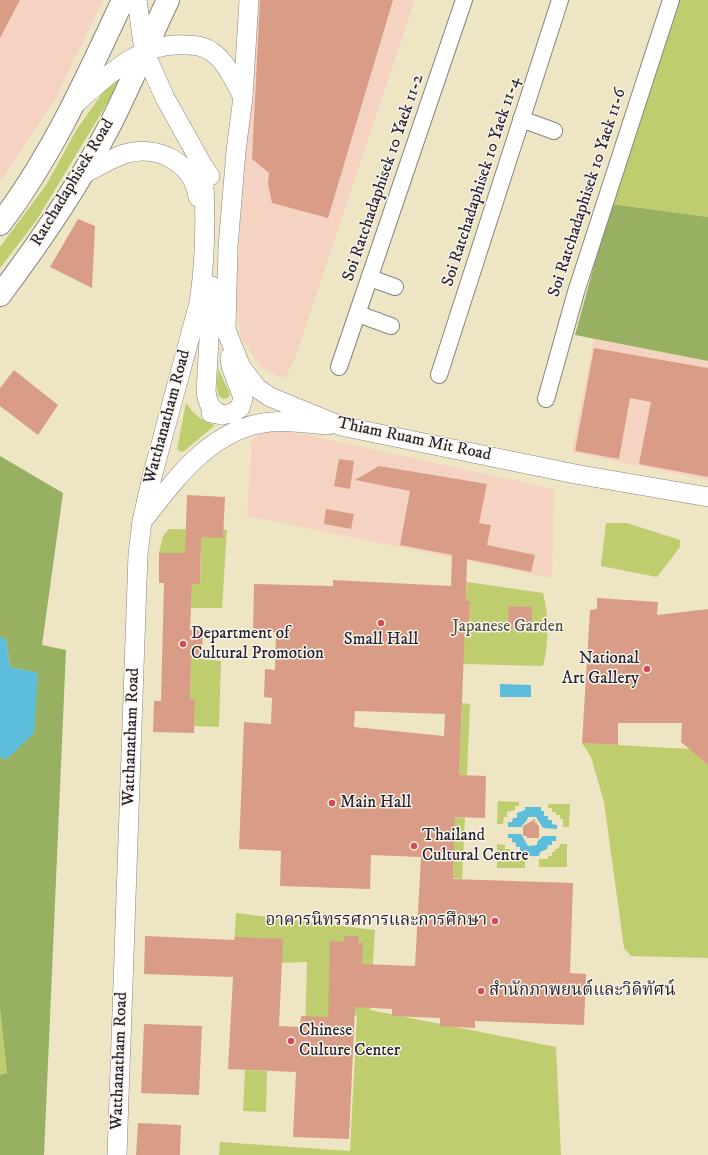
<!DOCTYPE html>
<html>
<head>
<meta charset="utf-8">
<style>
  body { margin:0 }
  canvas { display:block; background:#ede5c4 }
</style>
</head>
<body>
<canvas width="708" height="1155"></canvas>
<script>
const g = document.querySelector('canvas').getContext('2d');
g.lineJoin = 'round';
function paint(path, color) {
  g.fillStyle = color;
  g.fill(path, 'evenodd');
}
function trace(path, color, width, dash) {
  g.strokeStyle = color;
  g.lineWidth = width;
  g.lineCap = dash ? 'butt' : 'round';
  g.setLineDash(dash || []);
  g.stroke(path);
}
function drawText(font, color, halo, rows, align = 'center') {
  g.font = font + ' "IM FELL DW Pica","Noto Serif Thai",serif';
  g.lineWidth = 3;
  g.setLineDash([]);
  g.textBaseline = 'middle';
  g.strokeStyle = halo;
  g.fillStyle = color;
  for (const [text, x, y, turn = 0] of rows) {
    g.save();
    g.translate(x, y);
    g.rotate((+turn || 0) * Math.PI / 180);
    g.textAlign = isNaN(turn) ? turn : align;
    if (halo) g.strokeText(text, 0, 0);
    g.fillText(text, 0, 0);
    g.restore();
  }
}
const built = new Path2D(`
  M0,0H103L55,99L0,182Z
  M253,0H415L294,361L284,379L260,366L240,336L236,294Z
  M594,339L708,361V480L572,452Z
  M267,430H284L554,489L552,578L247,516L252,439Z`);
const green = new Path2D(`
  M678,0H708V217L611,204Z
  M120,78L111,97L36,221L0,268V247L46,185L77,129L106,88Z
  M218,368L230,394L228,398L223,399L218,395L217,385Z
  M186,403C194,414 202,422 215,425L183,452L179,451L177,449Z
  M606,523H627L680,540V547L657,577L601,566Z
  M169,529L227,530L222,608H191L192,584H200L201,554L159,553L163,536Z
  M467,582L543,593C549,615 549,644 543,666L463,664L465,627H469L470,601H466Z
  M191,658L221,661L219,727L194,726L195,700H190Z
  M462,703L470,704L467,775H459Z
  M582,743L689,749L708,763V958L631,956L624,948L604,802L591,757Z
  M498,801L519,802V806H515V810L507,812V817H504L503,824H497Z
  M548,804H570L569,827H563V819H560V815H556V812H552V808H548Z
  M455,817L465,818L462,879L453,878Z
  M497,844L505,845V849H510V853H513V857H517V860H525V868H497Z
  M560,844H567V867H539V859H548V856H552V852H555V849L559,848Z
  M236,913L375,930L370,1010L556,1047L561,1155H219L220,1142L350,1151L357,1015L305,1034L307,962L280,963L234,948Z
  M0,1008L7,1073L0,1075Z
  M245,1070L267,1071L266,1112L243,1111Z`);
const forest = new Path2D(`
  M611,204L708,217V361L575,335Z
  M0,456L63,493L42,645L66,650L44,1155H0V1075L7,1073L0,1008V758L7,759L37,673L10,667L6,639L0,637Z`);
const water = new Path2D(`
  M0,637L6,639L10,667L38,673L34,733L7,759L0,758Z
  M500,684L531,685V697H500Z
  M525,807H541V811H544V816H548V820H552V824L557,825V829L543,828L536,817H528L527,820L521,827H508V822H512L513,818H517V813L525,810Z
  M508,834H521L528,846L537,845V842L543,836H556V841H552V845H548L547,849L540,852L539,856H524V852L520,851V847H516V843L512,842V838H508Z`);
const building = new Path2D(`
  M0,0H20L0,38Z
  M260,0H393L328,218L272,203L268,184L269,173L252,159Z
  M78,219L95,226L92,288L50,267Z
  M594,348L708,368V477L639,464L651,402L630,398L619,459L575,451Z
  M14,370L58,405L38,435L0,406V388Z
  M339,459L354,461L350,489L334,486Z
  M379,466L487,484L479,523L491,525L487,545L535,555L531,572L467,559L466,601H470L469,627H465L459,775L486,776L485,818L455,817L453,879L573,883L570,973L586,974L584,1025L475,1021V1028L440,1026V1018L392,1016V1009L355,1007L349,1139L293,1137L296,1072L228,1069L233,977L144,974L145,936L234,940L235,937L283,939L279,1026L300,1027L301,1016L328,1017L330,941L344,942V936H358V943H363L362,964L415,966L421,857L371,855L370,889L280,886L281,851L239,849L244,722L271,724L272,698L264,697L265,669L275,670L276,632H253L254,584L333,586V580L451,586L452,555L400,545L410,491L355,480ZM355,711L445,714L444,736L354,727Z
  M187,495L225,497L223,538L201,537L200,584H192L190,630H203L202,658H191L190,700H195L194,733L153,732L154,701H161L164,583H159V553H185Z
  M326,509L354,514L351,529L324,524Z
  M597,598L658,602L657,615L708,609V765L681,742L682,723H618V745L582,743L590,610L597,609Z
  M509,606L532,607V629L508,628Z
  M535,819V823L537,822V825H539V838H527V836H523V826Z
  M144,1024L202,1026L199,1095L141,1093Z
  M138,1123L181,1125L180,1155H136Z`);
const minor = new Path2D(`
  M521,119L554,131
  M370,278L395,287
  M358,314L391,326
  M339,367L464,0
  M439,375L560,0
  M546,399L576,292L671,0`);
const tertiary = new Path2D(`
  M137,0L144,51L165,98L203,166L210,176
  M249,0L243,97L236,151L228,247L226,330L241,367L257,388L270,397L341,426L575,474L708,497
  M74,105C106,77 140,41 186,45C195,45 205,46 212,52C226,61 235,82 243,97
  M82,175C95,168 110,159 124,154C157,144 193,162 198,197
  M212,286L206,392C208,404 211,410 222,415
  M211,413L222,415L232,413L240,408L243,398L231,366L230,357
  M145,518C178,476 212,428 270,422C288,420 309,424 328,425
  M117,1155L138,554L142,521L152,477L199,303C206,258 206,212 203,166`);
const primary = new Path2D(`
  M0,224C52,156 87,77 123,0
  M0,295C40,242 78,186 109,127C130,86 148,42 168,0`);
const markers = [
  [381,623,4,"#d1495b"],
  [183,644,4,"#d1495b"],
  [647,669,4,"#d1495b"],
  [332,803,4,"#d1495b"],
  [414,846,4,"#d1495b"],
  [495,921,4,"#d1495b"],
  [481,991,4,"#d1495b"],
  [291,1041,4,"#d1495b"]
];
const streetNames = [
  ["Soi Ratchadaphisek 10 Yaek 11-2",384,178,-71],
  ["Soi Ratchadaphisek 10 Yaek 11-4",482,182,-72],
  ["Ratchadaphisek Road",73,183,-59],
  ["Soi Ratchadaphisek 10 Yaek 11-6",588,193,-72],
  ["Watthanatham Road",168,417,-75],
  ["Thiam Ruam Mit Road",414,440,12],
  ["Watthanatham Road",132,737,-88],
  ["Watthanatham Road",120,1061,-88]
];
const parkNames = [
  ["Japanese Garden",508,627]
];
const poiNames = [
  ["Department of",191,634],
  ["Cultural Promotion",191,654],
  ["Small Hall",381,640,"center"],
  ["National",639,659,"right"],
  ["Art Gallery",639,679,"right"],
  ["Main Hall",340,803],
  ["Thailand",422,836],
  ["Cultural Centre",422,856],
  ["อาคารนิทรรศการและการศึกษา",487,921,"right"],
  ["สำนักภาพยนต์และวิดิทัศน์",489,991],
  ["Chinese",299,1031],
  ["Culture Center",299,1051]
];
paint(built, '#f5d3c2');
paint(green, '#bfcd6f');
paint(forest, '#97b062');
paint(water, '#5dbedc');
paint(building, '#d99d87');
trace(minor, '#888480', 18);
trace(tertiary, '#888480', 20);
trace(primary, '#888480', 24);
trace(minor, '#fff', 16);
trace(tertiary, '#fff', 19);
trace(primary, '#fff', 22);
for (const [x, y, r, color] of markers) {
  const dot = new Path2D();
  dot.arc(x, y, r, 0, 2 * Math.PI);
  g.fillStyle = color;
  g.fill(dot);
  trace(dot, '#fcf5e5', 1.5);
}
drawText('17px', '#22223b', '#fcf5e5', streetNames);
drawText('17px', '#51554b', '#fcf5e5', parkNames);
drawText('17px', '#22223b', '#fcf5e5', poiNames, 'left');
</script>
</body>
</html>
